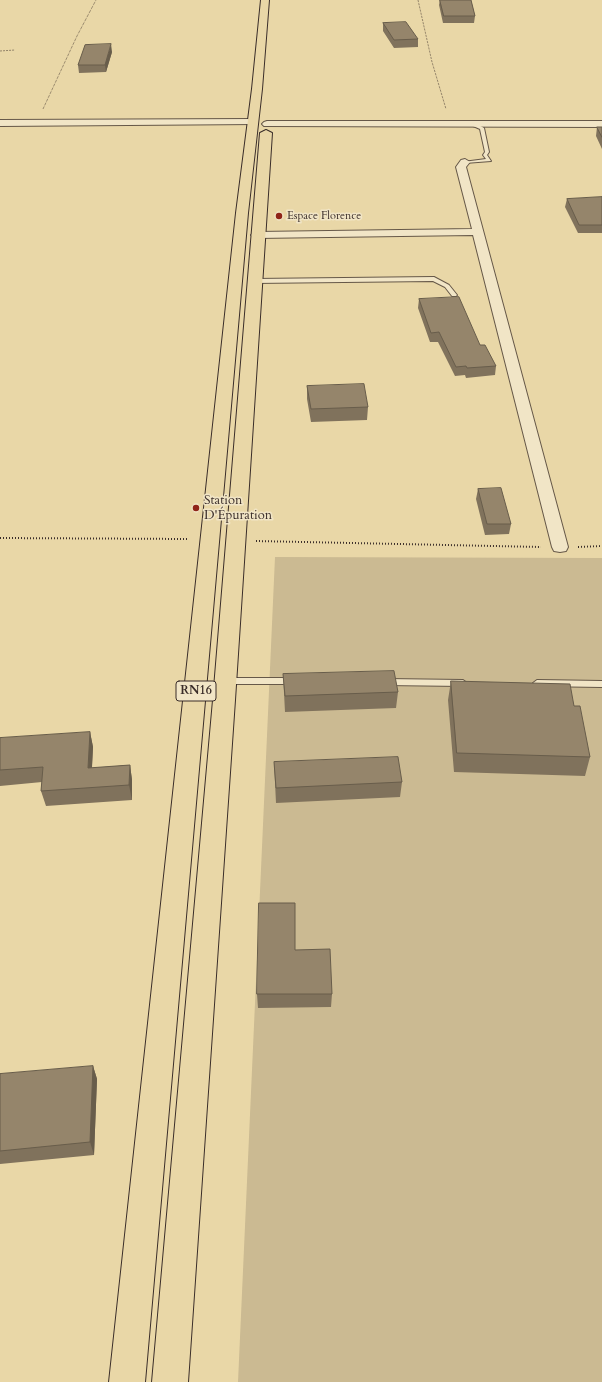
<!DOCTYPE html>
<html>
<head>
<meta charset="utf-8">
<style>
  body { margin:0 }
  canvas { display:block; background:#e9d7a7 }
</style>
</head>
<body>
<canvas width="602" height="1382"></canvas>
<script>
const g = document.querySelector('canvas').getContext('2d');
g.lineJoin = 'round';
function paint(path, color) {
  g.fillStyle = color;
  g.fill(path, 'evenodd');
}
function trace(path, color, width, dash) {
  g.strokeStyle = color;
  g.lineWidth = width;
  g.lineCap = dash ? 'butt' : 'round';
  g.setLineDash(dash || []);
  g.stroke(path);
}
function drawText(font, color, halo, rows, align = 'center') {
  g.font = font + ' Cardo,serif';
  g.lineWidth = 3;
  g.setLineDash([]);
  g.textBaseline = 'middle';
  g.strokeStyle = halo;
  g.fillStyle = color;
  for (const [text, x, y, turn = 0] of rows) {
    g.save();
    g.translate(x, y);
    g.rotate((+turn || 0) * Math.PI / 180);
    g.textAlign = isNaN(turn) ? turn : align;
    if (halo) g.strokeText(text, 0, 0);
    g.fillText(text, 0, 0);
    g.restore();
  }
}
const green = new Path2D(`
  M275,557L602,558V1382H238Z`);
const pathFar1 = new Path2D(`
  M418,0L432,62L446,109
  M0,51L15,50
  M43,109L77,36L96,0`);
const path = new Path2D(`
  M0,538L189,539
  M256,541L541,547
  M578,547L602,546`);
const lane = new Path2D(`
  M471,123H475L484,128L489,152L487,155L491,161L465,163L463,162L486,159L483,155L485,152L480,129L471,125Z
  M434,277L449,285L457,295L456,296H452L445,287L433,281L254,283L251,281L254,279Z
  M226,678H295L299,681L295,684H226L222,681Z
  M385,679L463,680L467,683L463,686L385,685L381,682Z
  M537,680L602,681V687L537,686L533,683Z`);
const street = new Path2D(`
  M253,119L258,122L256,124L0,126V120Z
  M267,121H602V127L264,126L262,124L264,122Z
  M465,159L470,162L466,167L568,547L566,551L560,552L554,551L552,547L473,235L257,238L251,235L257,232L472,229L456,167L461,160Z`);
const highway = new Path2D(`
  M261,0H269L262,89L248,213L145,1382H109L236,213L252,89Z
  M266,130L272,133L235,700L188,1382H152L213,700L260,133Z`);
const wall = new Path2D(`
  M440,0H471L475,16L474,23H443L439,5Z
  M383,23L418,39V47L394,48L383,31Z
  M112,52L106,72L79,73L78,65Z
  M597,127H602V149L596,136Z
  M602,197V233H578L565,207L567,199Z
  M419,299L480,345L496,366L495,375L466,378L465,375L455,376L438,342H430L418,308Z
  M307,386L368,407L367,420L311,422L307,399Z
  M478,489L511,524L509,534L485,535L476,499Z
  M283,674L398,692L396,708L285,712Z
  M451,681L574,706L590,757L585,776L454,772L448,700Z
  M90,732L93,747L92,768L130,765L132,780V800L46,806L41,791L42,782L0,786V738Z
  M274,762L402,782L400,797L276,803Z
  M295,950L332,994L331,1007L258,1008L257,994Z
  M93,1066L97,1079L94,1155L0,1164V1074Z`);
const shadedWall = new Path2D(`
  M111,44L112,52L106,72L105,65Z
  M90,732L93,747L91,783L88,768Z
  M130,765L132,780V800L129,785Z
  M93,1066L97,1079L94,1155L90,1142Z`);
const building = new Path2D(`
  M440,0H471L475,16H444Z
  M406,22L418,39L394,40L383,23Z
  M111,44L105,65H78L85,45Z
  M597,127H602V137Z
  M602,197V225H579L567,199Z
  M459,297L480,345H485L496,366L467,368L466,366L456,367L439,332L431,333L419,299Z
  M364,384L368,407L311,409L307,386Z
  M501,488L511,524H487L478,489Z
  M394,671L398,692L285,696L283,674Z
  M451,681L570,684L574,706H580L590,757L457,753Z
  M90,732L88,768L130,765L129,785L41,791L43,767L0,770V738Z
  M398,757L402,782L276,788L274,762Z
  M259,903H295V950L330,949L332,994H257Z
  M93,1066L90,1142L0,1151V1074Z`);
const markers = [
  [279,216,4,"#8f2418"],
  [196,508,4,"#8f2418"]
];
const farPoinames = [
  ["Espace Florence",287,216]
];
const shields = [
  [196,691,40]
];
const shieldNames = [
  ["RN16",196,691]
];
const poiNames = [
  ["Station",204,501],
  ["D'Épuration",204,516]
];
paint(green, '#cbba92');
trace(lane, '#665848', 2);
trace(street, '#665848', 2);
trace(highway, '#3a2d29', 2);
trace(pathFar1, '#3a2d29', 1, [0.5, 1]);
trace(path, '#3a2d29', 2, [1, 2]);
paint(lane, '#f1e5c6');
paint(street, '#f1e5c6');
paint(highway, '#e9d7a7');
paint(wall, '#80725c');
paint(shadedWall, '#685d4b');
paint(building, '#95856b');
trace(building, '#685d4b', 1);
for (const [x, y, r, color] of markers) {
  const dot = new Path2D();
  dot.arc(x, y, r, 0, 2 * Math.PI);
  g.fillStyle = color;
  g.fill(dot);
  trace(dot, '#f1e5c6', 1.5);
}
drawText('11px', '#3a2d29', '#f1e5c6', farPoinames, 'left');
for (const [x, y, w] of shields) {
  const box = new Path2D();
  box.roundRect(x - w / 2, y - 10, w, 20, 3);
  g.fillStyle = '#f1e5c6';
  g.fill(box);
  trace(box, '#3a2d29', 1);
}
drawText('bold 12px', '#3a2d29', null, shieldNames);
drawText('13px', '#3a2d29', '#f1e5c6', poiNames, 'left');
</script>
</body>
</html>
